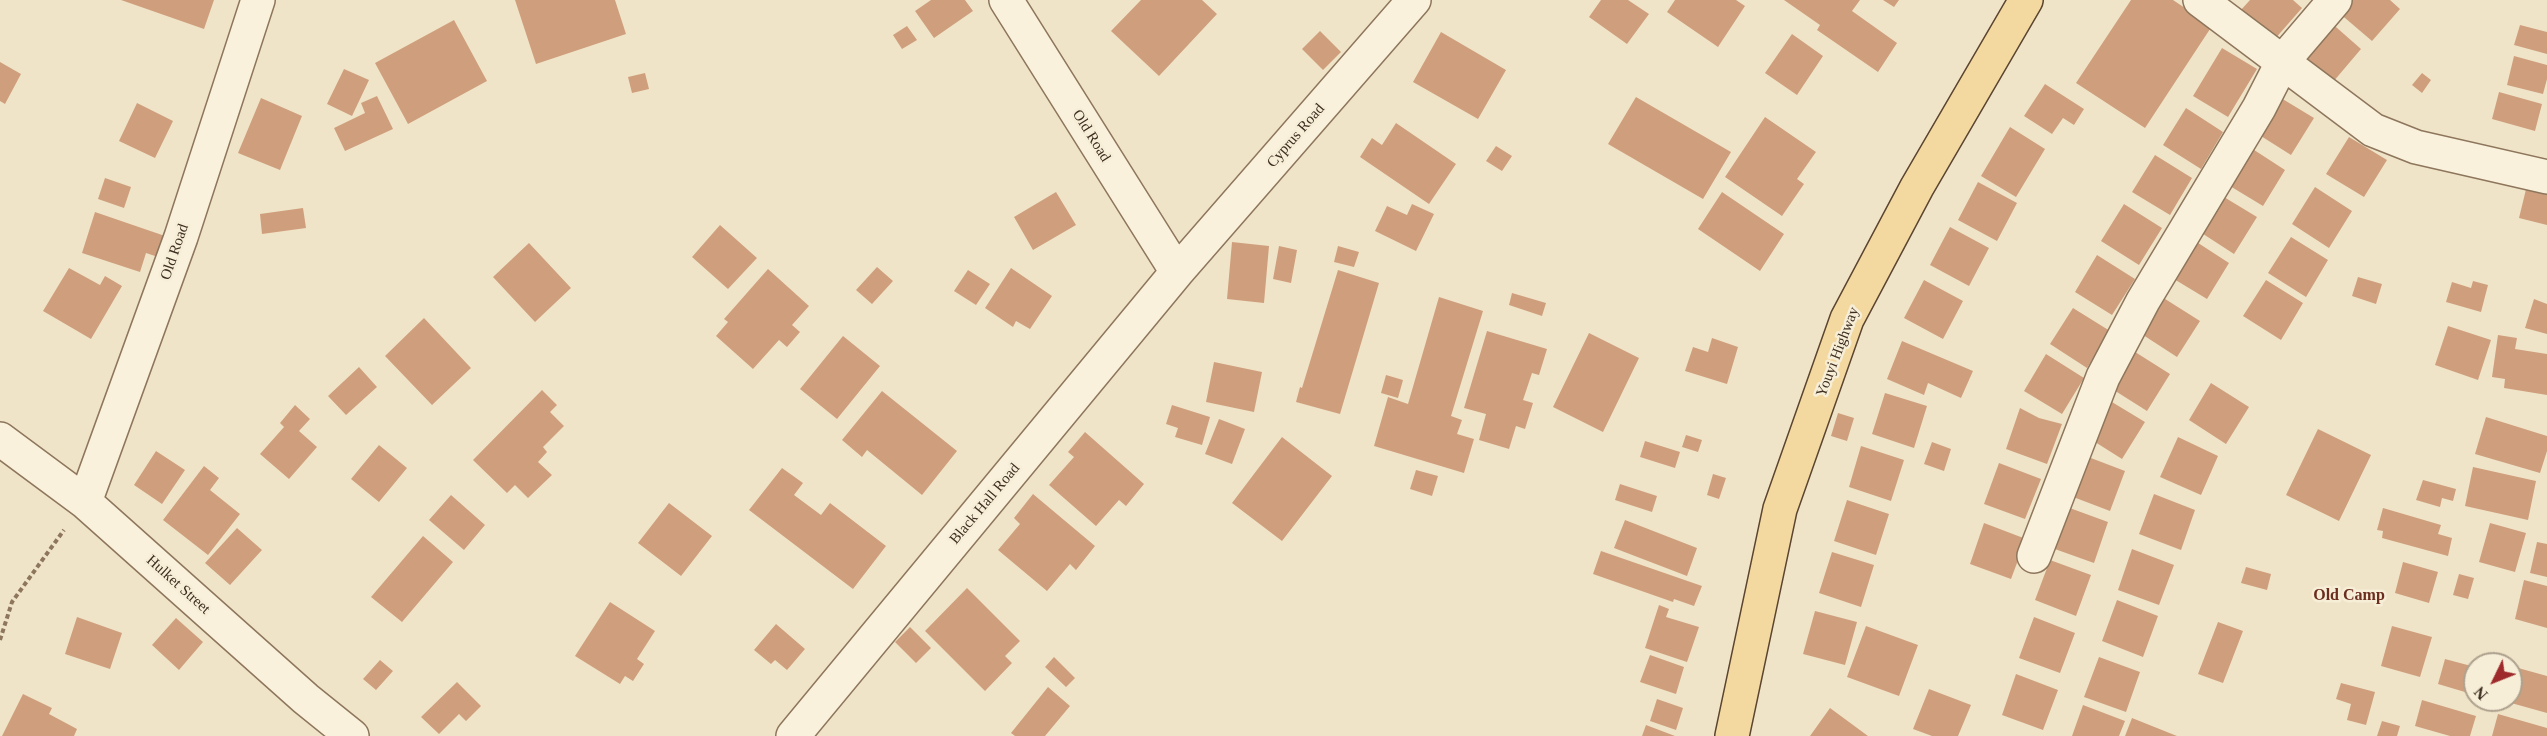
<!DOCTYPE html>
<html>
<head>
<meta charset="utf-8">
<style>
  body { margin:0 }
  #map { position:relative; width:2547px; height:736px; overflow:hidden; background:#f0e4c8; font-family:Georgia,serif }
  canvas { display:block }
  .north { position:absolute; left:2463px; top:652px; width:60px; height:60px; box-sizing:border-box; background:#f7eed8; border:2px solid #ada18e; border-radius:50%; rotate:227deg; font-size:16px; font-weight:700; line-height:24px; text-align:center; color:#3d2e20 }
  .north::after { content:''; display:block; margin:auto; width:21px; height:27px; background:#9e2a2b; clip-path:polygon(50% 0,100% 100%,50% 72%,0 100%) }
</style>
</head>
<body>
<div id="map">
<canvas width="2547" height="736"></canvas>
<div class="north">N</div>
</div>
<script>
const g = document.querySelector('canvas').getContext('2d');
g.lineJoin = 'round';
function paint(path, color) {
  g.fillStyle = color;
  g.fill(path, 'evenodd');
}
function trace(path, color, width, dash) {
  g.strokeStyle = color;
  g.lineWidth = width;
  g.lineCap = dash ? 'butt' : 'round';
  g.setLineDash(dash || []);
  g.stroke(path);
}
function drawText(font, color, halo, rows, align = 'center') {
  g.font = font + ' Georgia,serif';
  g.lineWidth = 5;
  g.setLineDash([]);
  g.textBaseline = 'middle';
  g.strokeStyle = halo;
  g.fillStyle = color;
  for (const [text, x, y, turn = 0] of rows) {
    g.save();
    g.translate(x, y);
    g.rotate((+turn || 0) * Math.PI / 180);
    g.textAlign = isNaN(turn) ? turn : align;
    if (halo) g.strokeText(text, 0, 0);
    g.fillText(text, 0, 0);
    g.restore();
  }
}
const building = new Path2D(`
  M121,0H214L204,29Z
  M515,0H615L626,34L536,64Z
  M931,0H965L973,11L934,38L915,11Z
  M1141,0H1202L1217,14L1159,76L1111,31Z
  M1601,0H1628L1649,14L1627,44L1589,17Z
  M1675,0H1736L1745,6L1718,47L1667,12Z
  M1784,0H1860L1852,11L1897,43L1878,72L1817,30L1820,25Z
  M1883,0H1899L1894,7Z
  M2131,0H2173L2212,26L2145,128L2076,83Z
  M2250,0H2293L2302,8L2274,40L2240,11Z
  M2349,0H2390L2400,9L2372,41L2338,12Z
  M454,20L487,81L408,124L375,63Z
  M2328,20L2361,49L2333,82L2300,52Z
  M2520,25L2547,32V54L2514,45Z
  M907,26L917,40L902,49L893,35Z
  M1320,31L1341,52L1323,70L1302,49Z
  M1441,32L1506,70L1478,119L1413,82Z
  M1792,34L1823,56L1797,95L1765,73Z
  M2222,48L2257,69L2228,117L2193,96Z
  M2514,56L2547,65V79L2543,94L2507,85Z
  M0,62L21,74L5,104L0,101Z
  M344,69L369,80L352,116L327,104Z
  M645,73L649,89L632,93L628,77Z
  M2422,73L2431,80L2422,93L2412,85Z
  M2045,84L2084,109L2074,125L2063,118L2052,134L2024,116Z
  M2499,92L2542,104L2535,131L2492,119Z
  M2276,95L2314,118L2291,155L2253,131Z
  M377,96L393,129L345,151L334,128L365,113L361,103Z
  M1636,97L1731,152L1703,199L1608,144Z
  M261,98L302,116L280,170L238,153Z
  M137,103L173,121L155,158L119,141Z
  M2186,108L2223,132L2201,169L2163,145Z
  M1765,117L1816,152L1797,179L1804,184L1782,216L1725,177Z
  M1396,123L1456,164L1429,204L1360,157L1372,138L1382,145Z
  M2010,127L2045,149L2016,197L1981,176Z
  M2349,137L2387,160L2364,197L2326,174Z
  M1496,146L1512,156L1502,171L1486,161Z
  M2248,146L2285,170L2263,206L2225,183Z
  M2155,155L2192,178L2170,215L2132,192Z
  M2529,177L2547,181V225L2519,218Z
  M105,178L131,187L124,208L98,199Z
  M1978,182L2017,203L1997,241L1958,220Z
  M2315,187L2352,211L2329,248L2292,224Z
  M1056,192L1076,225L1033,250L1014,217Z
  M1722,192L1784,234L1760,271L1698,229Z
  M2219,194L2257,217L2234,254L2197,230Z
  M1412,204L1434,214L1416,251L1375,231L1387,206L1407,215Z
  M2124,204L2162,228L2139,265L2101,241Z
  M303,208L306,228L262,234L260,214Z
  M95,212L165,236L158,257L146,253L140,272L82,253Z
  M720,225L757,258L728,289L692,257Z
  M1950,227L1989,248L1969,286L1930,265Z
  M2291,237L2328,260L2306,297L2268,273Z
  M2192,239L2229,263L2207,299L2169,276Z
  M1232,242L1269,246L1264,303L1227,299Z
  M529,243L571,288L535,322L493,277Z
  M1279,246L1297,250L1291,283L1273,279Z
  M1338,246L1359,252L1354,267L1334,262Z
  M2097,255L2135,279L2112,315L2075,292Z
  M877,267L893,281L872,304L856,290Z
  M69,268L100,285L105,276L122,286L91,339L43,311Z
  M1011,268L1052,296L1030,329L1016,321L1013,327L985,308Z
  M768,269L809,306L792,325L800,332L787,347L779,340L753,369L716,336L728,322L724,319Z
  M968,270L990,284L976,305L954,291Z
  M1338,270L1379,283L1340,414L1296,402L1300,387L1302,388Z
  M2358,277L2382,284L2376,304L2352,296Z
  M1924,280L1963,301L1943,339L1904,318Z
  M2266,280L2303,303L2281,340L2243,316Z
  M2473,281L2488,285L2481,312L2446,302L2452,282L2471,288Z
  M1512,293L1546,303L1542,316L1509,305Z
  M1439,297L1483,311L1451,416L1462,420L1457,434L1474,439L1464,473L1374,446L1388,397L1408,404Z
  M2162,297L2200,321L2177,357L2140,333Z
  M2534,299L2547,304V334L2525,328Z
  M2073,308L2110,331L2087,368L2050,344Z
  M424,318L471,368L432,405L385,356Z
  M2448,326L2491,340L2478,380L2435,365Z
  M1487,331L1547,349L1539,375L1532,373L1523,400L1533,403L1525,429L1516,426L1509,449L1479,440L1486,414L1464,408Z
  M1589,333L1639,358L1603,432L1553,407Z
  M2498,335L2517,338L2515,349L2547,354V395L2504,388L2505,379L2492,377Z
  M843,336L880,366L837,419L800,389Z
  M1712,338L1738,347L1727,384L1685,371L1693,347L1708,352Z
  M1902,341L1973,371L1961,398L1928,383L1924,395L1887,379Z
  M2132,350L2170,374L2147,411L2109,387Z
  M2046,354L2084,378L2062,414L2024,391Z
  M1214,362L1262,372L1254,412L1206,402Z
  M359,367L377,387L346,415L328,396Z
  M1386,375L1403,380L1398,398L1381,393Z
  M2211,383L2249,407L2226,444L2189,420Z
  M542,390L557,405L550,412L564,426L543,447L547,452L538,462L552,475L528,498L515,485L507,493L473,460Z
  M882,391L957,451L922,495L867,450L862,457L842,440Z
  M1885,393L1927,406L1914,448L1872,434Z
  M2107,399L2145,422L2122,459L2084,435Z
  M295,405L310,419L299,431L317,447L289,479L260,454L284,427L280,423Z
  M1172,405L1210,417L1202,445L1175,437L1178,428L1166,424Z
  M2020,408L2039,418L2062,424L2047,464L2006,449Z
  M1838,413L1854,418L1847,441L1831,436Z
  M2486,417L2547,436V451L2540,473L2475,454Z
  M1219,419L1245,429L1232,464L1205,454Z
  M2318,429L2371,455L2339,521L2286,495Z
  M1085,432L1144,484L1126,506L1119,500L1096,526L1049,485L1074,457L1068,452Z
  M1686,435L1702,440L1698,452L1682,447Z
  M1282,437L1332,476L1282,541L1232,503Z
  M2178,437L2218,456L2201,495L2160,477Z
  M1645,441L1680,452L1675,468L1640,457Z
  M1932,442L1951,449L1944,471L1924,464Z
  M379,445L407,468L379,502L351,479Z
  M1861,446L1904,460L1891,501L1849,487Z
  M156,451L185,470L162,504L134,485Z
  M2083,455L2125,471L2110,511L2068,495Z
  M1999,463L2041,479L2025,519L1984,504Z
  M204,466L219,478L210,490L240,514L208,555L163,520Z
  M2473,467L2536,481L2528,520L2465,506Z
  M782,468L803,483L794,495L821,515L830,503L886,546L853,589L749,510Z
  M1416,470L1438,476L1432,496L1410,489Z
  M1713,474L1726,478L1719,499L1707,495Z
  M2423,480L2456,489L2453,501L2442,498L2440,507L2416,500Z
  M1620,484L1657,496L1652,512L1615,500Z
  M1033,494L1095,546L1076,570L1070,564L1047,591L998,550L1020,524L1014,518Z
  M2154,494L2195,510L2181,550L2139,534Z
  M451,495L485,525L464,550L429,520Z
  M1847,500L1889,514L1876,555L1834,541Z
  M669,503L712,536L681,576L638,543Z
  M2067,507L2108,522L2094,563L2052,548Z
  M2383,508L2441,525L2438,534L2452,538L2448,556L2382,538L2383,531L2377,530Z
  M1625,520L1697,548L1687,576L1614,548Z
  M1984,523L2026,539L2011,579L1970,564Z
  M2490,523L2526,533L2515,572L2479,562Z
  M237,528L262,550L230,585L205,563Z
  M423,536L453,562L402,622L371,597Z
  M2537,542L2547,544V577L2530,573Z
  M2132,549L2174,565L2159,605L2118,590Z
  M1601,551L1702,586L1694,606L1674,599L1673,602L1593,574Z
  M1832,552L1874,565L1861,607L1819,593Z
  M2050,560L2091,575L2076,616L2035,600Z
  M2403,562L2438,572L2429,603L2395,593Z
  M2246,567L2271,574L2267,590L2241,583Z
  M2459,574L2474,578L2468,599L2453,595Z
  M2524,580L2547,586V628L2515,619Z
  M967,588L1020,641L1005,656L1012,663L985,691L925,631Z
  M2117,600L2158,616L2143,657L2102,641Z
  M610,602L655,631L637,659L644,664L633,681L625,676L620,684L575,656Z
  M1659,605L1669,609L1666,617L1699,627L1687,662L1645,648Z
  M1815,611L1857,622L1845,665L1803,654Z
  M77,617L122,633L110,669L65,654Z
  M2034,617L2075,633L2060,673L2019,658Z
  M176,618L203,642L179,670L152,645Z
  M2218,622L2243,631L2223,683L2198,674Z
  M776,624L805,649L787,670L775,660L771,664L754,650Z
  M1866,626L1918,645L1899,696L1847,677Z
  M2392,626L2432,637L2420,677L2381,666Z
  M910,627L931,648L916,663L895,642Z
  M1650,655L1684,667L1676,694L1640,682Z
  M1054,657L1075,678L1066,687L1045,667Z
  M2099,657L2140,672L2126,712L2084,697Z
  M2445,659L2475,667V695L2438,684Z
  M380,660L393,671L376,690L363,679Z
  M2511,666L2547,676V713L2504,701L2511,700Z
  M2016,674L2058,690L2043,730L2002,715Z
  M457,682L481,706L466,721L459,714L439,734L421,717Z
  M2341,683L2375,692L2366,725L2347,720L2351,704L2336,699Z
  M1048,687L1070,706L1045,736H1015L1011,733Z
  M1929,689L1971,705L1958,736H1932L1913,729Z
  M23,694L52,708L49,714L77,729L74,736H2Z
  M1657,699L1683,708L1676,730L1650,721Z
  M2422,700L2476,716L2470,736H2450L2415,726Z
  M2083,705L2125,721L2119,736H2072Z
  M1830,708L1868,736H1810Z
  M2498,714L2547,728V736H2492Z
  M2132,718L2177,736H2125Z
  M2382,721L2400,726L2397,736H2377Z
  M1646,725L1675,736H1642Z`);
const path = new Path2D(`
  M0,640L12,602L64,530`);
const minor = new Path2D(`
  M1006,0L1177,272
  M2200,0L2373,130L2416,147L2547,177
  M0,439L85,502L306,699L352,736
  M85,502L181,237L258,0
  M2034,556L2103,377L2143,301L2259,108L2283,61L2335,0
  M793,736L1177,272L1414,0`);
const major = new Path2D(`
  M1732,736L1780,509L1847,319L1917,187L2026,0`);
const streetNames = [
  ["Old Road",1091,136,58],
  ["Cyprus Road",1296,136,-49],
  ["Old Road",175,252,-71],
  ["Youyi Highway",1838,352,-69],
  ["Black Hall Road",985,504,-50],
  ["Hulket Street",178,585,42]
];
const neighbourhoodNames = [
  ["Old Camp",2349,596]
];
paint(building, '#cf9f7d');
trace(minor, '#8d765c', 36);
trace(major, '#5b4430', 36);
trace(path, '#8d765c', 4, [4.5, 3]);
trace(minor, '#faf1dc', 33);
trace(major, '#f3d9a0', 33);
drawText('15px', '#3d2e20', '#f7eed8', streetNames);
drawText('bold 16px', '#6b2e1e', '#f7eed8', neighbourhoodNames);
</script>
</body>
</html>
